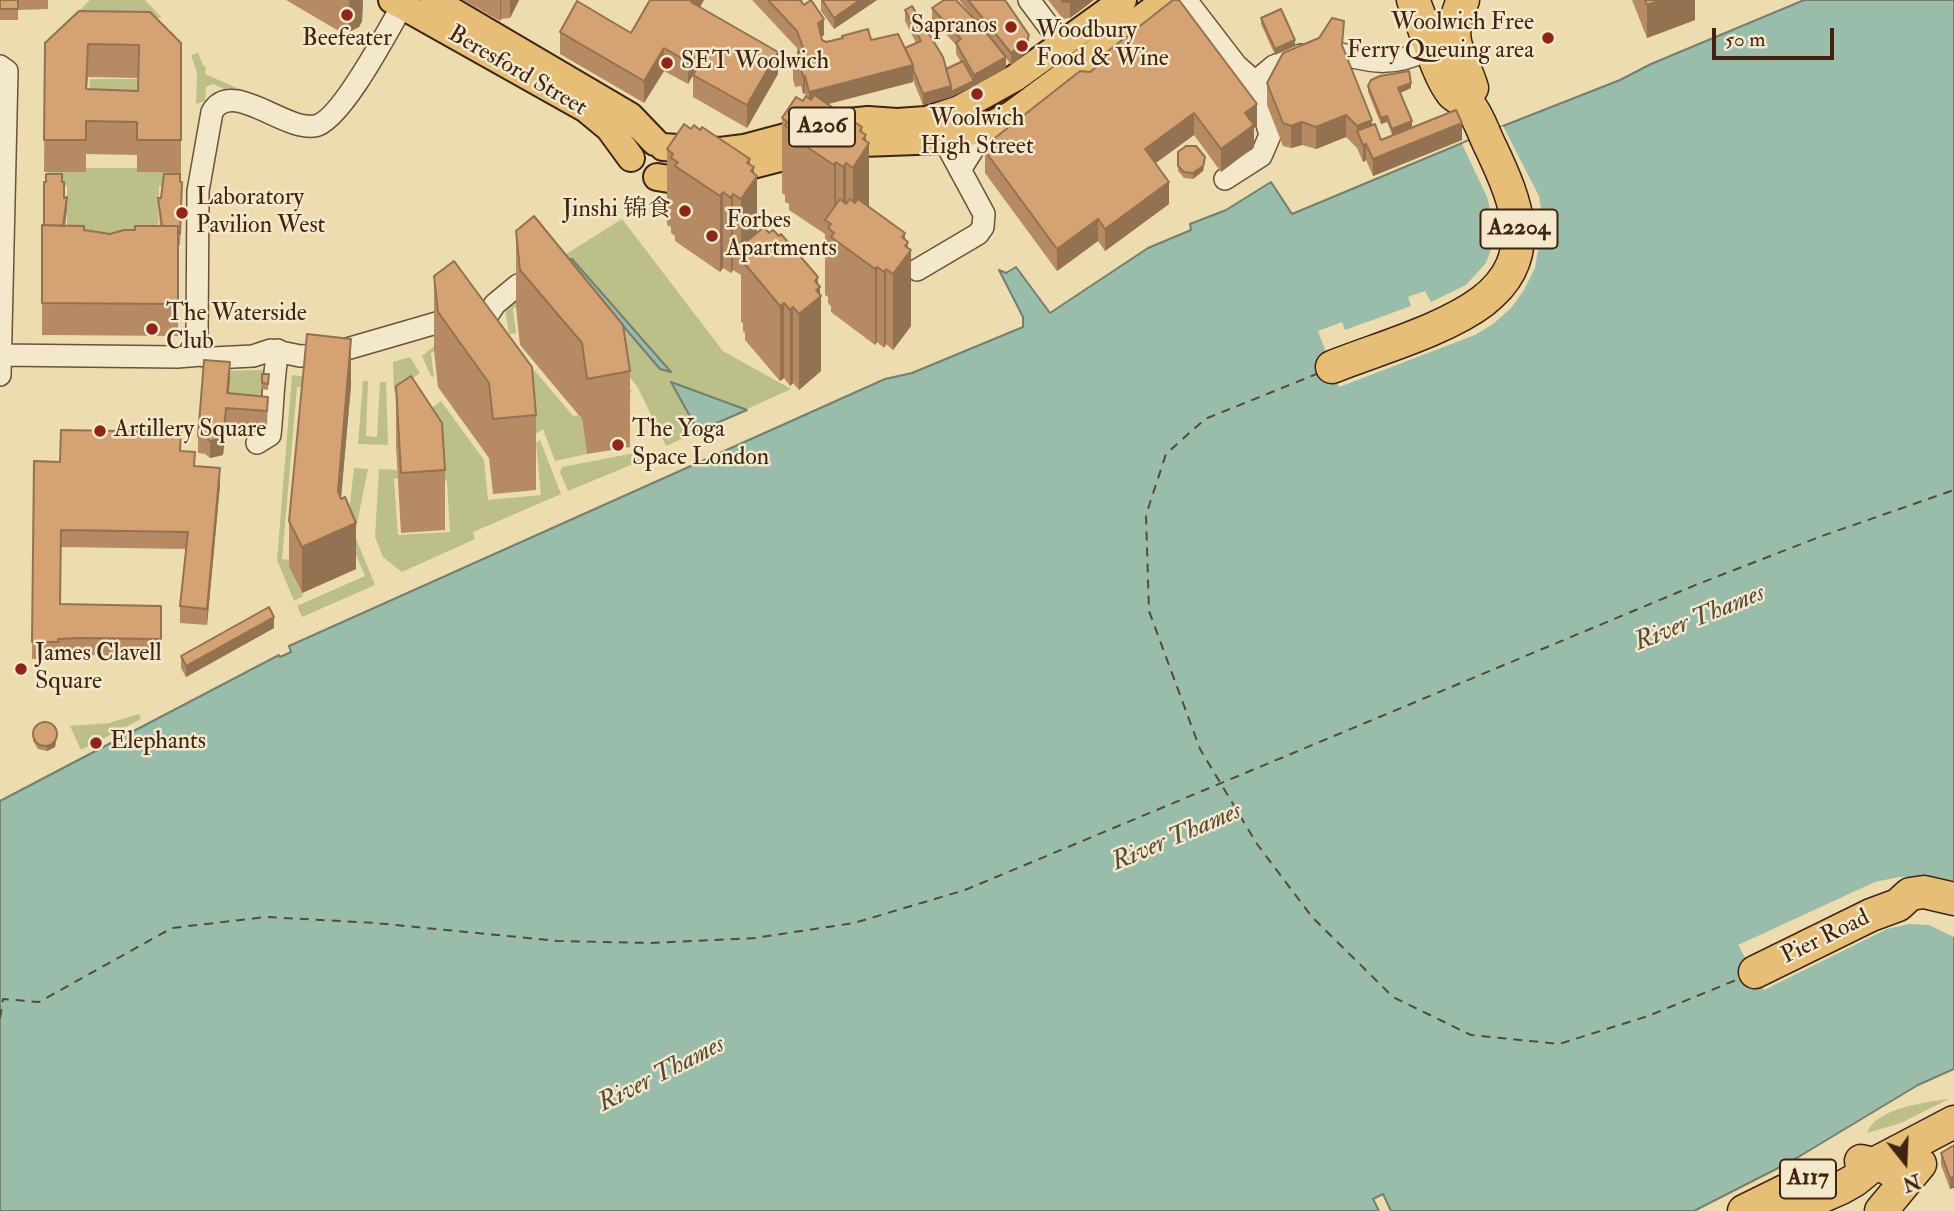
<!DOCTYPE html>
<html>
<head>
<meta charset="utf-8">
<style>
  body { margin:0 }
  #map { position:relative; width:1954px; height:1211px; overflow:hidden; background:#eddcaf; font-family:"IM FELL Double Pica",serif }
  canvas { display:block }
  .north { position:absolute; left:1870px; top:1127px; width:70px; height:70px; -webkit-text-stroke:5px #f3e8cb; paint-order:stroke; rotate:162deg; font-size:19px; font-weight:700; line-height:28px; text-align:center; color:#402412 }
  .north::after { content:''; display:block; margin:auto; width:24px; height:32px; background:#402412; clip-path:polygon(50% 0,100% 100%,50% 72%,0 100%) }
  .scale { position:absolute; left:1712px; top:28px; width:122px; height:32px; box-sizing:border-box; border:4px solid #402412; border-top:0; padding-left:9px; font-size:21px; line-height:24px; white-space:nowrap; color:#402412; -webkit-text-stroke:5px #f3e8cb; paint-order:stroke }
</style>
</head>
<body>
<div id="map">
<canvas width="1954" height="1211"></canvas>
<div class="north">N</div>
<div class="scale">50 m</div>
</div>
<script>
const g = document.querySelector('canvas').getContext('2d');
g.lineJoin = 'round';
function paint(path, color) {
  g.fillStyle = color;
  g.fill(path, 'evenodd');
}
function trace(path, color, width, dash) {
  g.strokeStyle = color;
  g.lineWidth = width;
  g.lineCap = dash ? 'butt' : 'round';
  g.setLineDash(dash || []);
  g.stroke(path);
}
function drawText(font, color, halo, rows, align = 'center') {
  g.font = font + ' "IM FELL Double Pica","Noto Serif SC",serif';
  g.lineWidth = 5;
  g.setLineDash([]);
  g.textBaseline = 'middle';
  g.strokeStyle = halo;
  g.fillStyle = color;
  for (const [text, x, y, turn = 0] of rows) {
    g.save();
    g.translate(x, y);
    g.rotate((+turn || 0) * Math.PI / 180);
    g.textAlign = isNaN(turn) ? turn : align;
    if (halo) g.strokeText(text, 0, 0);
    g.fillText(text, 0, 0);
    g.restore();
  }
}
const green = new Path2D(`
  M90,0H145L162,18L73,17Z
  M198,53L203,65L206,67L205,74L300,116L292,118L213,84L206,87L205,101L196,104L197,73L191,55Z
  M90,79H137V103L89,102Z
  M86,168H137V172L181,173L180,186H159L158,245L67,244V186L48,185V172H85Z
  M622,219L723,351L791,389L666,446L638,388L589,323H582L632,392L624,394L534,291L513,309L516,333L509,334L505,309L508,304L563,256Z
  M437,344L514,346L573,416L578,415L582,419L587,454L555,461L543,429L533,436L440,347L431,353L434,377L431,376L422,356Z
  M410,357L420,373L394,392L393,362Z
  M265,370L262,389L268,390L267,413L227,410L213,371Z
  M292,375L310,377L306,387H297L282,559L290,560L289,567L303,596L294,601L277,560Z
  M363,381H368L366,436L377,437L380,382H386L388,445L358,444Z
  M441,401L484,460L488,500L541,495L536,443L540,440L561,494L473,532L475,539L402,572L383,557L375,537L379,469L397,470L398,478L394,479L398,535L450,532L447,482L415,434L430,409Z
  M640,452L643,460L568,491L560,472L562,467Z
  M354,468L368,469L355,533L347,531Z
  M348,536H355L375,585L302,617L297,606L365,576Z
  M139,714L141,719L81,750L70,726L109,723Z
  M1949,1099L1901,1123L1867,1133C1876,1108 1926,1102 1949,1099Z`);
const water = new Path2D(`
  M1804,0H1954V1069L1918,1085L1790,1162L1694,1211H1391L1383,1194L1373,1199L1379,1211H0V801L279,655L280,657L291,652L289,646L885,379L912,373L1023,327V317L999,270L1006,273L1016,267L1050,313L1148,248L1191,230L1190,224L1226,210L1271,182L1292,214L1503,126L1620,80L1651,64Z
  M572,259L671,372L660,369L567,260Z
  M671,382L747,410L698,431Z`);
const pier = new Path2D(`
  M1503,126L1539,196L1543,221L1535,268L1524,290L1511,308L1493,324L1475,335L1339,387L1318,331L1342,322L1345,330L1411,306L1408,297L1425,291L1431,302L1466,285L1486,263L1493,244L1494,223L1487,197L1462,144Z
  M1899,877H1925L1954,884V937L1929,925L1909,924L1887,929L1764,990L1738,945L1875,882Z`);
const ferry = new Path2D(`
  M1319,373L1205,419L1166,454L1146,515L1149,611L1200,749L1257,844L1312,917L1393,997L1471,1035L1559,1044L1648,1016L1741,978
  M0,1018L3,999L39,1002L172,928L266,917L375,923L558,941L650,943L755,938L854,923L965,890L1698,584L1822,536L1954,490`);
const minor = new Path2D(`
  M1029,0L1062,44
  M1186,0L1236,65L1255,82L1270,135L1261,156L1225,179
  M1341,54C1375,63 1394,66 1427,50L1434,56
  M0,66L7,71L0,375
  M1255,82L1274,66L1301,55
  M960,170L987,127
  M917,270L978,234L983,227L984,214L944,140
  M0,355L177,357L201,355L213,358L253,356L271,350L300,356L326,355L464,315L485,319L495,304L518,285
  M201,355L197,350V340L198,191L212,112C232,78 283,131 315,126C341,121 388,30 402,6
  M257,443L270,435C273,407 273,378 278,350`);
const major = new Path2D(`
  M392,0L586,109L609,128L631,158
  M433,0L630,116L655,142
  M663,147L720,151L744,148L838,123L868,120L897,122L926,120L959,109L1015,78L1123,0
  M657,177L687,182L815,149L862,143L944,140L987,127L1012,114L1166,0`);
const highway = new Path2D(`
  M1463,0C1444,44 1460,49 1472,88
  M1332,367C1377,349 1445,330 1483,301C1540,257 1516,201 1491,148C1484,135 1479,116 1469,105C1465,100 1456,98 1452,93C1436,73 1425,26 1413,0
  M1755,972L1871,915L1898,905L1910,894L1924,892L1954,899
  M1861,1161L1883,1166L1906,1179
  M1744,1211L1809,1179
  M1789,1211L1841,1188L1855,1180L1876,1163L1954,1122
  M1881,1211L1920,1164`);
const wall = new Path2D(`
  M0,0H48V9L18,10V20H0Z
  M286,0H363L362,21L359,27L349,32L337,30Z
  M463,0H519L510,18L501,19L500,21Z
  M752,0H803L801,2L824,35L821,37L822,40L826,42L871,40L905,48L916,43L905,21V10L946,69L961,62L956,54V45L932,19V8L977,22L959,0H1005L1029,46L1027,52L1011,65L1006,58V68L974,86L951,97L923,105L913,80V82L827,104L862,133L866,141L869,207L905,239L908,248L911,326L893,350L886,344L884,348L877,342L875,345L831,312V306L828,303V297L825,295V234L789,210V204L785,202V195L782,193V118L803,101L806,96L805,93L803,94L801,86L795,87L793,79V62L798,58L797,48Z
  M821,0H877L834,29L821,11Z
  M1048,0H1094L1070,18L1063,19Z
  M1632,0H1695V20L1647,38Z
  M700,7L778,74L747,128L693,97V75L688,84L664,71L644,103L560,54V32L631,33Z
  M1261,18L1295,46L1275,55L1261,24Z
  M45,43H181V173L137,172V155L86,154V172H44ZM88,77L138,78V91L87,89Z
  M1343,48L1372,125L1381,140H1462L1373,176L1366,160L1363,162L1357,148L1346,137L1316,149L1302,145L1291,148L1283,146L1267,105V83Z
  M1103,55L1257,126L1254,128V147L1221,172L1194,135L1155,163L1169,204L1105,251L1098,241L1057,271L985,173V151L1103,62Z
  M1368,86L1411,88L1400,93L1412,127L1392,135L1387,122L1381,124L1368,92Z
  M667,149L750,165L754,173L757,233L818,285L820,294L821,371L799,390L793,383L790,386L784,378L780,381L745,340V333L743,331V323L741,322V275L733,270L731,273L723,268L720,272L675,241V236L671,233V227L667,225Z
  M1178,152L1205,162L1203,171L1193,179L1184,178L1178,171Z
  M62,182L67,209L65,226L110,234L160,226L158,198H161L180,182H182L180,245H178V336L42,335V225H44Z
  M516,231L630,371V447L587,454L582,419L520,345L516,307Z
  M434,276L536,415V490L493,494L489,458L438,387L434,351Z
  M262,374H269L268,390L262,389Z
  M230,379L228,394L268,397L267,428L226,425L223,455L210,458L205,454L198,453V436Z
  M351,385L341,498L356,569L302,593L289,567V521Z
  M396,386L445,470V530L401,533L396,446Z
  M181,451L195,466L220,485L207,625L180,623V606L186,549L61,547L60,604L161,606V656L79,655L58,656V659H32L34,461L60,462Z
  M274,628L186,677L181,668V656Z
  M33,735L57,737L55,747L47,751L38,749L33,741Z
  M1954,1145L1950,1189L1941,1165V1153Z`);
const shadedWall = new Path2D(`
  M349,0H363L362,21L359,27L349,32Z
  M500,0H501V19L500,21Z
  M510,0H519L510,18Z
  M692,0H704L691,24V2Z
  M860,0H877L834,29V18Z
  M1072,0H1081V10L1070,18V2Z
  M1081,0H1094L1081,10Z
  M1661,0H1695V20L1647,38V5Z
  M824,19V35L818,40V23Z
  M1029,35V46L1027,52L1011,65V53Z
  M1295,40V46L1275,55V49Z
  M664,48V71L644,103V81Z
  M695,50V72L688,84V62Z
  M778,52V74L747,128V105Z
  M1006,57V68L974,86L951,97L923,105V94L974,81V75Z
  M913,65V82L809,109V92Z
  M805,76V93L803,94V77Z
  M1411,83V88L1398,94V88Z
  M1257,104V126L1254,128V147L1221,172V149L1245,113Z
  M1194,113V135L1145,171V149Z
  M1346,115V137L1316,149V127Z
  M1387,116V122L1381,124V118Z
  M1372,120V142L1366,144V160L1363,162V145L1357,131V126Z
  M1412,121V127L1392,135V129Z
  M1302,122V145L1291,148V126Z
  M1462,123V140L1373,176V159Z
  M862,127V154L863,139L866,135V148L869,143V219L853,244V168L860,131Z
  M1205,157L1203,171L1193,179V173Z
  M750,159V187L751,171L754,167V181L757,176V251L746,252L741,246V275V199L747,163Z
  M836,162V237L834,240V165Z
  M846,163V239L843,243V167Z
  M1169,182V204L1105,251V229Z
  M723,192V268L720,272V196Z
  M733,194V270L731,273V198Z
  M67,197V209L62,245V233Z
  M1098,219V241L1057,271V249Z
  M905,233V259V246L908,242V254L911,250V326L893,350V274L902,237Z
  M877,267V342L875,345V269Z
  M886,269V344L884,348V272Z
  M818,277V288L820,287V296H821V371L799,390V314L815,281Z
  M784,303V378L780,381V306Z
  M793,307V383L790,386V310Z
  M351,339V385L338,531L356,523V569L302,593V547L338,491Z
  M230,362V379L227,410V393Z
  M226,408V425L223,455L210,458V441Z
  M220,468V485L207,625V609Z
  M274,617V628L186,677V666Z
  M57,732L55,747L47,751V746Z
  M1954,1177V1188L1950,1189V1178Z`);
const building = new Path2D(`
  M0,0H18V9H0Z
  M650,0H692L691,2L778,52L747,105L693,75L705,55L695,50L688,62L664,48L644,81L560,32L577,1L631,33Z
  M768,0H800L804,5L811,0L824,19L818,23L822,40L826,42L843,38L842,36L868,29L871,40L898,34L913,65L809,92L805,76L803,77L801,69L795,70L793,62L799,58L798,52L804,50L797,31Z
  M822,0H860L834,18Z
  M944,0H956L980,25L1006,57L974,75L956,43L961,39L932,8Z
  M968,0H1005L1029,35L1027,41L1011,53Z
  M1062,0H1072L1070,2H1063Z
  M1173,0H1179L1257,104L1245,113L1254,125L1221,149L1194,113L1145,149L1169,182L1105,229L1098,219L1057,249L985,151L986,145L1080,71L1090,72L1106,59L1103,55Z
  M1645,0H1661L1647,5Z
  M912,6L943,57L951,86L923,94L913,69V65L905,48L921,41L905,10Z
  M1281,9L1295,40L1275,49L1261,18Z
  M79,11L150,12L181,43V140H137V122L86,121V140H44L45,43ZM88,44L139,45L138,91L86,89Z
  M1332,18L1344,21L1342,45L1372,120L1357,126L1346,115L1316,127L1302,122L1291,126L1283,123L1267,83L1283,53L1319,38Z
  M963,61L974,81L951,92V86L946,69Z
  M1409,71L1411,83L1398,88L1412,121L1392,129L1387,116L1381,118L1368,86L1371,80L1380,76Z
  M814,95L862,127L860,131L866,135L863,139L869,143L853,168L846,163L843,167L836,162L834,165L789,135L792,130L785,126L788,122L782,118L796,97L803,101L806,96L811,100Z
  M1456,110L1462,123L1373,159L1366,144L1363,145L1357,131L1375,124L1381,140Z
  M684,124L691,129L694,125L700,130L702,127L750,159L747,163L754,167L751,171L757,176L741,199L733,194L731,198L723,192L720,196L675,166L678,162L671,158L673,154L667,149Z
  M1186,146H1196L1205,157L1203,166L1193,173L1184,172L1178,166V152Z
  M46,174H62V182H64V198L67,197L63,226L44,225V182H46Z
  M164,174H180V182H182L180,234H178V226H162L158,198H161Z
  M840,199L846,204L850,199L855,203L858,199L905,233L902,237L908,242L905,246L911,250L893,274L886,269L884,272L877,267L875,269L831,237L834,233L828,228L831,224L825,220Z
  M534,216L623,325L630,371L587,379L582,343L520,270L516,231Z
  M42,225L84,226V230L110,234L124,230H135V226H178V304L42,303Z
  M764,227L769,233L773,230L779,236L781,234L818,277L815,281L820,287L816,290L821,296L799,314L793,307L790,310L784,303L780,306L745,264L748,261L743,255L746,252L741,246Z
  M454,261L532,367L536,415L493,419L489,383L438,312L434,276Z
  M307,334L351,339L338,491L341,499L345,497L356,523L302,547L289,521Z
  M204,360L230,362L227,393L268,397L267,411L226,408L223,438L210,441L205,437L198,436Z
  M262,374H269L268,384L262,383Z
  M411,376L442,423L445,470L401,473L396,386Z
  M61,430L181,432L180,451L195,452L194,466L220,468L207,609L180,606L188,532L61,530L60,604L161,606V639L79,638L58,639V642H32L34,461L60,462Z
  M269,607L274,617L186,666L181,656Z
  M33 734a12 12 0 1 1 24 0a12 12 0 1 1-24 0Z
  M1954,1145V1177L1950,1178L1941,1153Z`);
const markers = [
  [347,15,7,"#8f2418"],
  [1011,27,7,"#8f2418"],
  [1548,38,7,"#8f2418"],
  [1022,46,7,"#8f2418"],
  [667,63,7,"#8f2418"],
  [977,94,7,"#8f2418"],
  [685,211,7,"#8f2418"],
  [182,213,7,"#8f2418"],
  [712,236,7,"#8f2418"],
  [152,329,7,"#8f2418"],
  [100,431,7,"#8f2418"],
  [618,445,7,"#8f2418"],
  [21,669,7,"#8f2418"],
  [96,743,7,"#8f2418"]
];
const shields = [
  [822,127,66],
  [1519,229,77],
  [1808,1179,56]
];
const shieldNames = [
  ["A206",822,127],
  ["A2204",1519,229],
  ["A117",1808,1179]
];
const poiNames = [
  ["Woolwich Free",1534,24,"right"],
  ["Ferry Queuing area",1534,52,"right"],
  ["Sapranos",997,27,"right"],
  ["Woodbury",1036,32],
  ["Food & Wine",1036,60],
  ["Beefeater",347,40,"center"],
  ["SET Woolwich",681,63],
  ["Woolwich",977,120,"center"],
  ["High Street",977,148,"center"],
  ["Laboratory",196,199],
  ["Pavilion West",196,227],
  ["Jinshi 锦食",671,211,"right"],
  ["Forbes",726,222],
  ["Apartments",726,250],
  ["The Waterside",166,315],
  ["Club",166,343],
  ["Artillery Square",114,431],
  ["The Yoga",632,431],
  ["Space London",632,459],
  ["James Clavell",35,655],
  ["Square",35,683],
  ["Elephants",110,743]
];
const streetNames = [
  ["Beresford Street",517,72,30],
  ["Pier Road",1826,938,-26]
];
const waterNames = [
  ["River Thames",1700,619,-22],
  ["River Thames",1177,838,-23],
  ["River Thames",662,1075,-27]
];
paint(green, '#bcbf88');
paint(water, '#99bcab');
trace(water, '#757f6e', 2);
paint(pier, '#eddcaf');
trace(ferry, '#564a38', 2, [9, 7]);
trace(minor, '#6b5239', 24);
trace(major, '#402412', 30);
trace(highway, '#402412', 35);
trace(minor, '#f3e8cb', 21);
trace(major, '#e6be78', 26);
trace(highway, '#e6be78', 32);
paint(wall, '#b68b63');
paint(shadedWall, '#947150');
paint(building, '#d4a273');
trace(building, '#947150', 2);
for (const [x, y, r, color] of markers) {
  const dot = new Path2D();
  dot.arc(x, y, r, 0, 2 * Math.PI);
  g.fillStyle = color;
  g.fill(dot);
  trace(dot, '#f3e8cb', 2.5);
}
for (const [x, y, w] of shields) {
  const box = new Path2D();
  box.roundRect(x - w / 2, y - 19.5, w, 39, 5);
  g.fillStyle = '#f3e8cb';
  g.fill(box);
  trace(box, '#402412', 2);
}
drawText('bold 23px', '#402412', null, shieldNames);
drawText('24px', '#402412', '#f3e8cb', poiNames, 'left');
drawText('24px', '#402412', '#f3e8cb', streetNames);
drawText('italic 26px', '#564a38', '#f3e8cb', waterNames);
</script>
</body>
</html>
